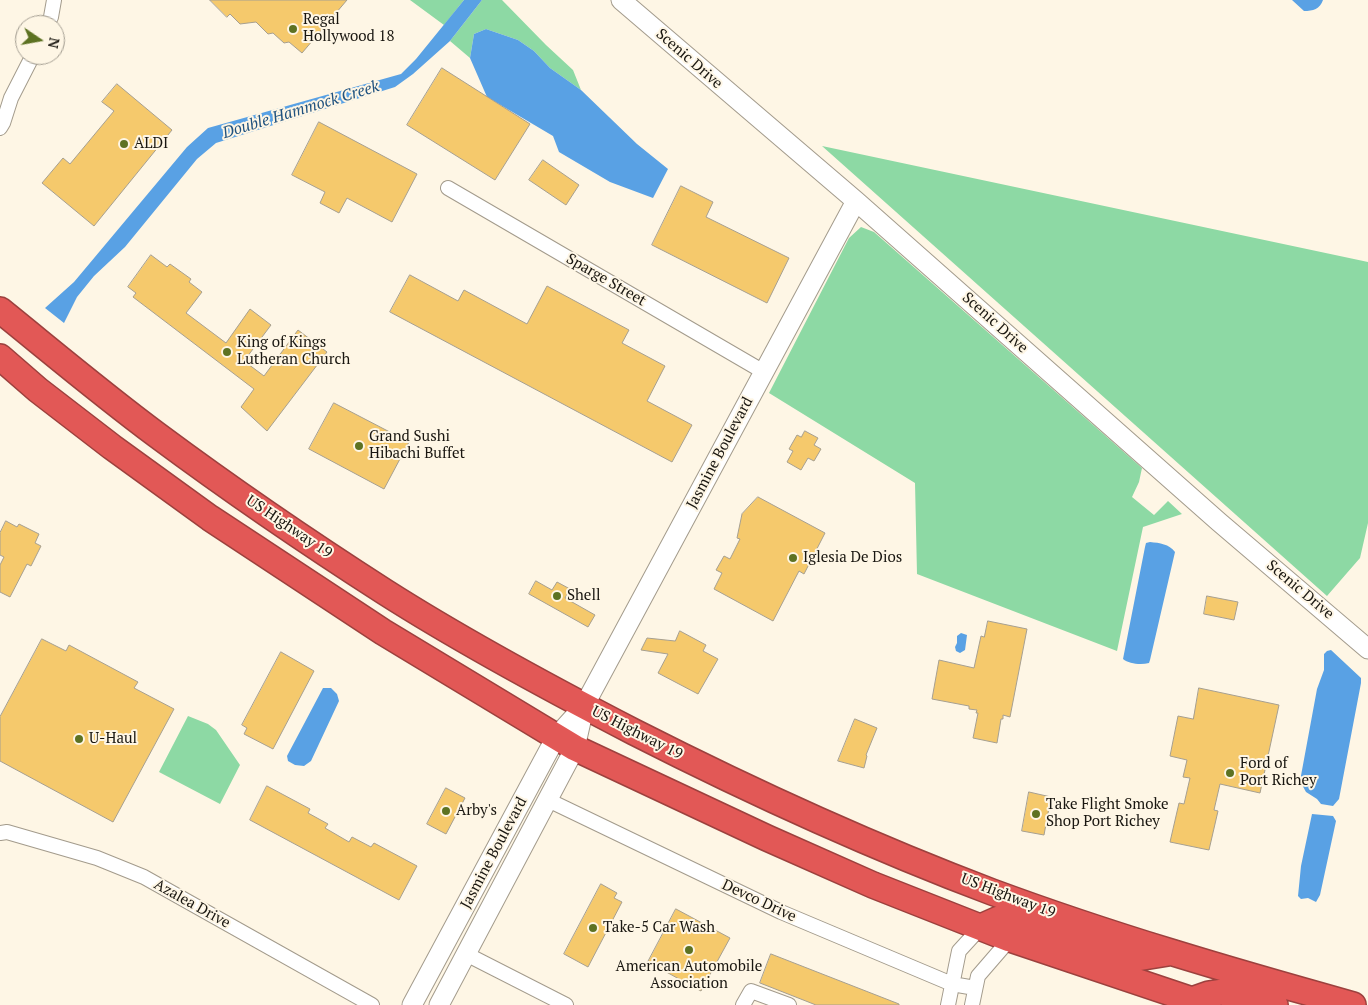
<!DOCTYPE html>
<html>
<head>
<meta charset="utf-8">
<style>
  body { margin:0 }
  #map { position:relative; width:1368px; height:1005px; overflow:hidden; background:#fef6e5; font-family:"PT Serif",serif }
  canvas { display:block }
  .north { position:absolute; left:15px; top:15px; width:50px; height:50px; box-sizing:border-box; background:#fef6e5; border:1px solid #a29c90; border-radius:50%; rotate:102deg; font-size:14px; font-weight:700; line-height:20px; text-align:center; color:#191610 }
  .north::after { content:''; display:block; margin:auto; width:18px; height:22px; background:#5d7222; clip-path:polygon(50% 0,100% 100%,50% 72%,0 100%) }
</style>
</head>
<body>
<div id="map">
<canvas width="1368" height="1005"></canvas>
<div class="north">N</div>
</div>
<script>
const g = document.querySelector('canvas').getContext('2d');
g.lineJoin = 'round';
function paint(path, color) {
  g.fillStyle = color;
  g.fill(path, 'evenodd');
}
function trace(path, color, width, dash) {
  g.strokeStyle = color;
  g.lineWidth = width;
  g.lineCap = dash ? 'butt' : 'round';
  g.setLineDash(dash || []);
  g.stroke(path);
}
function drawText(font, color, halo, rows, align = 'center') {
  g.font = font + ' "PT Serif",serif';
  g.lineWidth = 4;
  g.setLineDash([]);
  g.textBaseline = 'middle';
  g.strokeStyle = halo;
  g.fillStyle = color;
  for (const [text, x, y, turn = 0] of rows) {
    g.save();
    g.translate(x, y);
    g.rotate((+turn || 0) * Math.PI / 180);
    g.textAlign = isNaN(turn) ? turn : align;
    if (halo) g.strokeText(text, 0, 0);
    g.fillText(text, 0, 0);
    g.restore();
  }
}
const green = new Path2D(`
  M410,0H464L444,25Z
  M482,0H502L546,45L573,70L581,90L550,68L534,51L518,40L486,29L474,34L470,58L450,41Z
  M822,146L1368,262V523L1360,558L1327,596Z
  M861,227L874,232L1142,468L1139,482L1132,497L1154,515L1168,501L1182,514L1143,527L1117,651L917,574L915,483L769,393L849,238Z
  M188,716L208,724L216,730L240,765L220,804L159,772Z`);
const water = new Path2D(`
  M464,0H482L450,41L413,74L395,87L216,143L197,159L125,247L94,276L77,297L64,323L45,308L74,282L187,147L208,128L401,74L416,59Z
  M1292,0H1323C1320,9 1313,11 1304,11Z
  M486,29L518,40L534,51L550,68L581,90L637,144L668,169L653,198L610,182L559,152L553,136L487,97L470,58L474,34Z
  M1150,542C1160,543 1169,544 1175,552L1150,660L1149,663C1141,665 1129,664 1123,659L1145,547L1146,543Z
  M961,633L967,635L965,650L960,653L956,651L955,647L957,643V636Z
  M1331,650L1361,678V683L1339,799L1333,806L1321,804L1317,799L1306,792L1300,781L1317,689L1324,670V654L1327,651Z
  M323,688H331L337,694L339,701L311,761L304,766L295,765L288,761L287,756Z
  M1312,814L1333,816L1336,821L1320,895L1316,902L1308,898L1301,899L1298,896L1301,866Z`);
const building = new Path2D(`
  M210,0H347L302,53L289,42L284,43L273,33L268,34L256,22L240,24L230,14L227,17Z
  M442,68L530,124L495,180L407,125Z
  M117,84L172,130L94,226L42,183L63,158L70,164L114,111L102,102Z
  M319,122L417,174L392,222L347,198L339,213L320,203L325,192L292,175Z
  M543,160L579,185L566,205L529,180Z
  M681,186L713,202L706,217L789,258L767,303L652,245Z
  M151,255L167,267L170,264L191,279L189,282L202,292L186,313L226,343L250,309L271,325L244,361L264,376L298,330L327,352L267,431L241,407L254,389L133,297L136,293L128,287Z
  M410,275L458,301L464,290L527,324L547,286L629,330L622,343L665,366L647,401L692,425L672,462L390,312Z
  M334,403L409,442L384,489L309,449Z
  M805,431L818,438L814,445L821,449L814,461L808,458L801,470L787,462L793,451L789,449L797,435L801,437Z
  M758,497L825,533L804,574L799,571L773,621L714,589L722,573L716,570L724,556L730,559L740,539L737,538L742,514Z
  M6,521L17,527L19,524L39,534L35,543L41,546L31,566L27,564L10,597L0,592V565L4,557L0,555V533Z
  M536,581L552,590L557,582L570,589L565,598L595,615L588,627L529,594Z
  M1207,596L1238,602L1234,620L1204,614Z
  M988,621L1027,629L1010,717L1003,715V719H1001L997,743L973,738L978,713H976L977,710L969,709V706L932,699L939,660L974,668L981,636L984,637Z
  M680,631L706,645L703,651L718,659L698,694L658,673L668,654L641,650L647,638L675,641Z
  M42,639L66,651L69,645L138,682L134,688L174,709L113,822L0,761V717Z
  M281,652L314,671L273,749L244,734L247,728L242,725Z
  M1199,688L1279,705L1260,793L1220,784L1214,810L1218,811L1209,850L1170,842L1179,803L1184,804L1190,778L1183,777L1187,760L1170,756L1178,716L1193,719Z
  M855,719L877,728L866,755L867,756L864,768L838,761Z
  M267,786L310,809L308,813L328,824L325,828L349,842L352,837L371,847L374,843L417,866L399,900L250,820Z
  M446,788L465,798L446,834L427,824Z
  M1029,792L1051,797L1044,835L1022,831Z
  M601,884L617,893L614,898L622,902L588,967L564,954Z
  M676,909L730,938L701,991L648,962Z
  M771,954L899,1004V1005H816L760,983Z`);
const street = new Path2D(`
  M47,25L51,17L54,0
  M0,128L3,123L11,98L33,55
  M448,188L764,372
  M548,800L781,912L952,984L975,988
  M0,833L7,832L97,858L144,877L372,1005
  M466,954L566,1005
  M743,1005L751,991L789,1005
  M948,1005L959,951L981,927
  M972,1005L978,976L1010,939`);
const secondary = new Path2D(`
  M621,0L856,201L1219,522L1368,649
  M412,1005L556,737L584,706L856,201
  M439,1005L575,748L584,708`);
const highway = new Path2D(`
  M0,310C52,352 103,395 157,435C231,490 307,542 385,592C465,643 549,688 634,732C750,791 870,846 992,892C1111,936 1231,971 1353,1005
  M0,357L38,390L112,447L210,518L383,632L575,748L767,838L873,885L1010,939L1207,1005
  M981,927L999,919H1009L1131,959L1168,953
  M1192,1000L1209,994L1222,992L1275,1005`);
const markers = [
  [293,29,5,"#5d7222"],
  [124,144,5,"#5d7222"],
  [227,352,5,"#5d7222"],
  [359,446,5,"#5d7222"],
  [793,558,5,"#5d7222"],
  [557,596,5,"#5d7222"],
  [79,739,5,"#5d7222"],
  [1230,773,5,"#5d7222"],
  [446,811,5,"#5d7222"],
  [1036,814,5,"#5d7222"],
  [593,928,5,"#5d7222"],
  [689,950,5,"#5d7222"]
];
const poiNames = [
  ["Regal",303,20],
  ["Hollywood 18",303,37],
  ["ALDI",134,144],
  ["King of Kings",237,343],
  ["Lutheran Church",237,360],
  ["Grand Sushi",369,437],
  ["Hibachi Buffet",369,454],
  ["Iglesia De Dios",803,558],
  ["Shell",567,596],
  ["U-Haul",89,739],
  ["Ford of",1240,764],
  ["Port Richey",1240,781],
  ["Take Flight Smoke",1046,805],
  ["Shop Port Richey",1046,822],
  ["Arby's",456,811],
  ["Take-5 Car Wash",603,928],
  ["American Automobile",689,967,"center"],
  ["Association",689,984,"center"]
];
const streetNames = [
  ["Scenic Drive",689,59,41],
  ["Sparge Street",606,280,30],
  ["Scenic Drive",995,323,42],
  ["Jasmine Boulevard",720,453,-62],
  ["US Highway 19",289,527,34],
  ["Scenic Drive",1300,590,40],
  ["US Highway 19",637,733,27],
  ["Jasmine Boulevard",494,853,-62],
  ["US Highway 19",1008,896,21],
  ["Devco Drive",759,901,25],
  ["Azalea Drive",192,904,29]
];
const waterNames = [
  ["Double Hammock Creek",301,110,-17]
];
paint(green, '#8dd9a4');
paint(water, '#59a1e4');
paint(building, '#f5c96c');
trace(building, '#a69f90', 1);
trace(street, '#a39b8c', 16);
trace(secondary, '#a39b8c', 21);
trace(highway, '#9c413e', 28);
trace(street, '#fff', 14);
trace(secondary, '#fff', 19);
trace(highway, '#e25856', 25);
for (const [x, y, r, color] of markers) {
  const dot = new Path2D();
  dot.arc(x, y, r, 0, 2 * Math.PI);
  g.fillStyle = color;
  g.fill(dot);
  trace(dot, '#fef6e5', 2);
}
drawText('15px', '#191610', '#fef6e5', poiNames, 'left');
drawText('15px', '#191610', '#fef6e5', streetNames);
drawText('italic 16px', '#20527f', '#fef6e5', waterNames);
</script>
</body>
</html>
